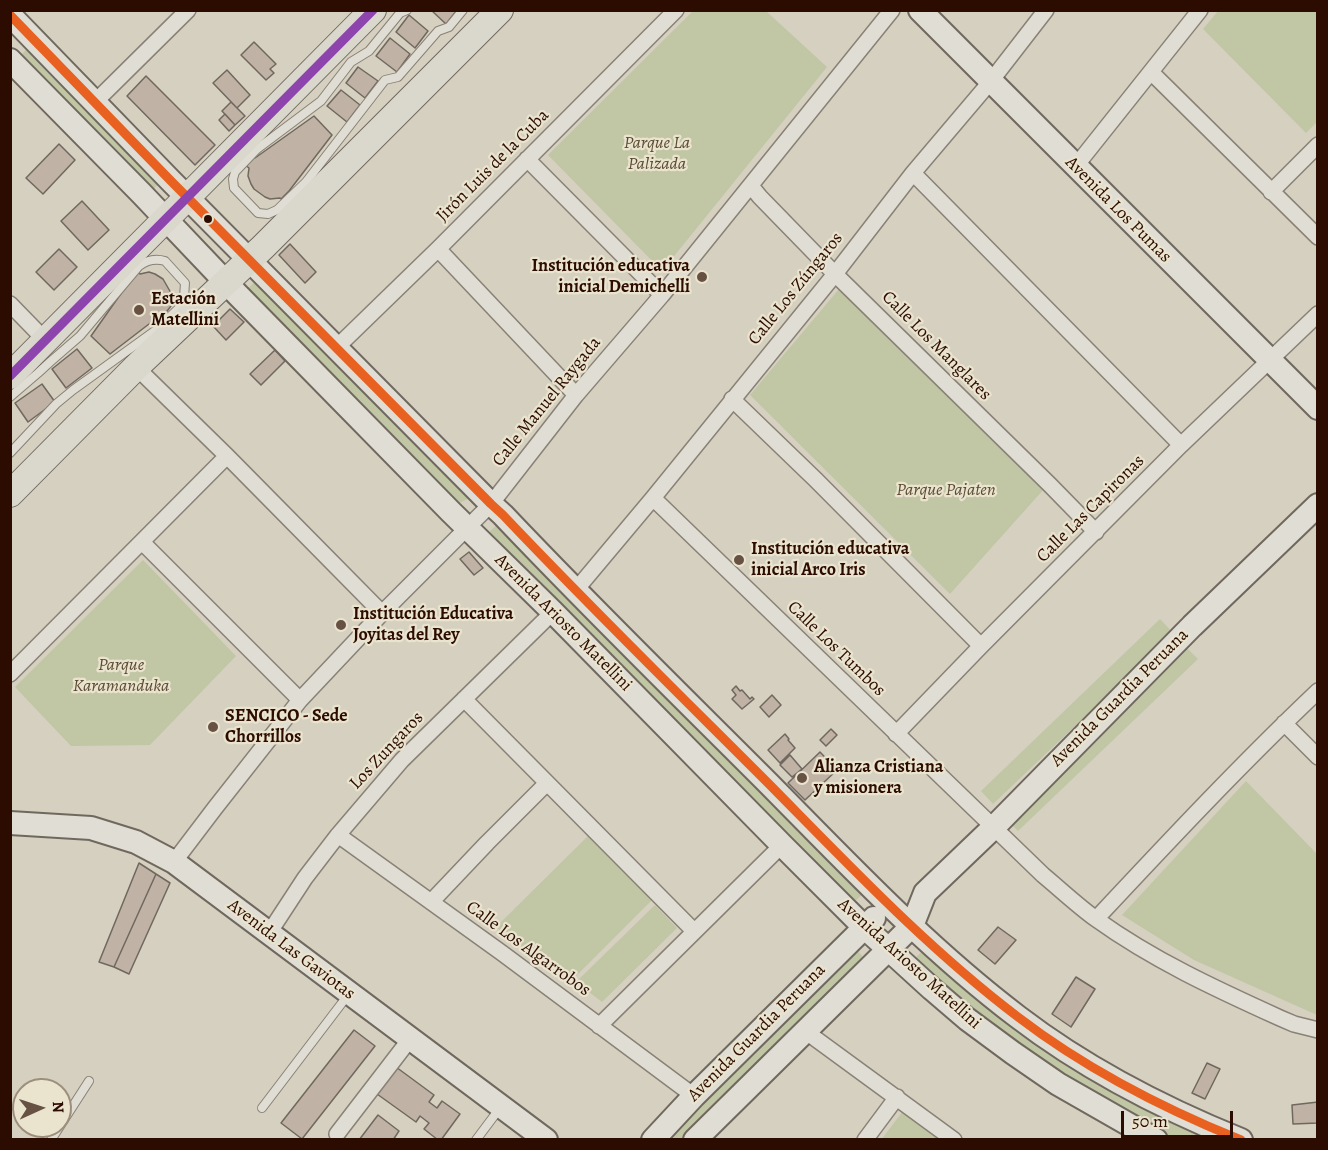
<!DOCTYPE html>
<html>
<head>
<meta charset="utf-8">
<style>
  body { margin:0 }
  #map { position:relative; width:1328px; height:1150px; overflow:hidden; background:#d5d0bf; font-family:Alegreya,serif }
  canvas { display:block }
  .frame { position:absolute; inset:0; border:12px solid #2c0c00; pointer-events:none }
  .north { position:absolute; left:12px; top:1078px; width:60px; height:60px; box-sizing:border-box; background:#eae4cf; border:2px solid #9e8e7c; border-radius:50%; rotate:87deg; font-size:16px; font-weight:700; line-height:24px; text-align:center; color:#2c0c00 }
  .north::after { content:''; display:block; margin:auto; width:21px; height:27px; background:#675143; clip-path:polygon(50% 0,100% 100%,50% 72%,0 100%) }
  .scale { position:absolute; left:1121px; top:1111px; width:112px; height:27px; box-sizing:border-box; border:3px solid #2c0c00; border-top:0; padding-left:8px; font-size:18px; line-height:21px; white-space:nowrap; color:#2c0c00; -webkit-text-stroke:4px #eae4cf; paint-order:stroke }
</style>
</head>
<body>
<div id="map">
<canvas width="1328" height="1150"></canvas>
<div class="frame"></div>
<div class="north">N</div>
<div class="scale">50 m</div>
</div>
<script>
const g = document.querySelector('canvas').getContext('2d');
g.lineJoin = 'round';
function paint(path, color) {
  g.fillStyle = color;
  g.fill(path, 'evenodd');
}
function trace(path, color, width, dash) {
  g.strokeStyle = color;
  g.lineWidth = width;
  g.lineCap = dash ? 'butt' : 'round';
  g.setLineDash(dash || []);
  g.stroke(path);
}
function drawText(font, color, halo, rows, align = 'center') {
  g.font = font + ' Alegreya,serif';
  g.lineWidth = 4.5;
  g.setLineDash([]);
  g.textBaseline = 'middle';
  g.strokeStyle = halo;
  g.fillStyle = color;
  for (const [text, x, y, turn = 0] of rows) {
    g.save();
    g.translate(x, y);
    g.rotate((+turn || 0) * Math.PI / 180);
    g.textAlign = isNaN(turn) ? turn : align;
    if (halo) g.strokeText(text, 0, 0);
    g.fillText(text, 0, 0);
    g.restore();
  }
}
const green = new Path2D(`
  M694,10L766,11L827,67L662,271L548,155Z
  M1218,11H1317V122L1306,133L1203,29Z
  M29,46L162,181L151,191L19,58Z
  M259,278L472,497L457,504L245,291Z
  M839,289L1044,489L950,594L750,395Z
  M499,523L866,891L853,903L485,536Z
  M143,560L236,656L150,745L71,746L15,687Z
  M1160,619L1173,633L993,804L981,791Z
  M1185,646L1198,659L1018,831L1005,818Z
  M1246,781L1317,854V1015L1194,960L1122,915Z
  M589,835L653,899L568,984L496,927Z
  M655,905L677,928L602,1002L576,982Z
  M926,948L1222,1139H1174L1159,1133L1027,1054L912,961Z
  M857,950L867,962L681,1139L664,1140Z
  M903,1111L938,1139L881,1140Z`);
const building = new Path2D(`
  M431,10H457L446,24Z
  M409,15L428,31L415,48L396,32Z
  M390,38L410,54L397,72L376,56Z
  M254,42L276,64L270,69L274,73L266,80L241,55Z
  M358,67L378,81L365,98L346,83Z
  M227,70L250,95L237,108L213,83Z
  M146,76L215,145L195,165L127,96Z
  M341,90L360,105L347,122L327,106Z
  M231,102L245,116L235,125L222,111Z
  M225,114L235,125L229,131L219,120Z
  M314,116L332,135L289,191L281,199L280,198L270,199L265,197L254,189L251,184L248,176L249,168L245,165L253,156L255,158Z
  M59,144L75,160L43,194L26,178Z
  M82,201L109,230L88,250L61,221Z
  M290,244L316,272L305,283L279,255Z
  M59,249L77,267L54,290L36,272Z
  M137,271L140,274L149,272L155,274L163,279L171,293V306L164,315L162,314L110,354L91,336Z
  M230,309L244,322L226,340L213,326Z
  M77,349L92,368L66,388L52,369Z
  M275,350L285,361L261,385L250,374Z
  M42,384L55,402L28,422L15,403Z
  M469,552L483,568L474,575L460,559Z
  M736,686L740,691L742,690L750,699L752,697L754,699L742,709L732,699L736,695L732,690Z
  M772,695L781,705L769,717L760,707Z
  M831,729L837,735L826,746L820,740Z
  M785,734L789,739L788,740L795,748L780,763L768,750Z
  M820,752L837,770L805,800L788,783Z
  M790,755L802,769L792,777L780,765Z
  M139,863L156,874L114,967L99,962Z
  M156,874L170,883L129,974L114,967Z
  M998,927L1016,940L995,964L978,950Z
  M1076,977L1095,989L1071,1027L1052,1014Z
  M354,1030L375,1046L302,1139L281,1123Z
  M1207,1063L1220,1069L1205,1099L1192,1093Z
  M396,1067L434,1095L429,1102L437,1108L442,1101L460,1114L441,1140H438L424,1129L429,1123L420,1116L416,1122L377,1094Z
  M1318,1102V1123L1293,1124L1292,1105Z
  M378,1115L399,1131L393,1140H359Z`);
const lane = new Path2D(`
  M407,10L400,13L369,51L351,62L321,101L257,149L235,172L233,179L234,188L258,213L268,214L277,210L306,182L385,80L398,77L438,31L449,27L463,10
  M10,397L38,373L50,362L80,336L139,266C147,260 155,258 165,261L185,283L184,297L178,309L156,330L73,390L56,404L10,453
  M262,1108L348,995
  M60,1126L89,1081
  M51,1140L60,1126
  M476,1140L500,1108`);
const street = new Path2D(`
  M1152,73L1318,237
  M95,102L188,10
  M527,159L662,295
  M1075,167L1200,10
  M913,173L1181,445
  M751,186L760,197L835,274L1050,485L1096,532
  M1271,192L1318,145
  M438,249L576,395
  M10,304L46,341
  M336,348L438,249L676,10
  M136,367L227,456L382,613
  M732,399L816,480L981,646
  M653,498L1043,875C1061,890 1078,906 1096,919C1153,960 1216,989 1280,1018L1294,1024L1318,1030
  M142,542L300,700
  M575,591L653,498L835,274L913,173L991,81L1046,10
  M10,674L227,456
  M464,699L694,931
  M1284,723L1318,757
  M896,734L981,646L1181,445L1318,314
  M338,835L502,953L694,1096
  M174,862L215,808L300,700L382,613L491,504L576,395L662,295L892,10
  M431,902L487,843L547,783
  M1096,919C1168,842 1241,764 1318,691
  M269,933L305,878L338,835L402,760L553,612
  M599,1026L782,845
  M805,1031L954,1140
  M337,1134L410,1039
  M865,1140L897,1097`);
const secondary = new Path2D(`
  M920,10L1318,408
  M10,15L171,181L491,504L503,515C589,606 679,694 768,783C848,864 927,948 1018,1017C1086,1069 1162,1108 1241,1140
  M10,60L141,193L237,294L451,512L553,612L782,845L864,927L932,989L967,1019L1013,1053L1058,1084L1156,1140
  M10,823L91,828L136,842L174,862L546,1140
  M653,1140L694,1096L874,918
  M695,1140L912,926L925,893L994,827L1192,626L1318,505`);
const primary = new Path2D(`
  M10,376L373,10
  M10,494L136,367L263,247L500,10`);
const bus1 = new Path2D(`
  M10,15L171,181L491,504L503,515C589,606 679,694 768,783C848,864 927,948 1018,1017C1086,1069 1162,1108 1241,1140`);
const bus2 = new Path2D(`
  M10,376L373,10`);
const markers = [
  [208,219,5,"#2c0c00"],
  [702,277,6,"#675143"],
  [139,310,6,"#675143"],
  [739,560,6,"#675143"],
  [341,625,6,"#675143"],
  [213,727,6,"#675143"],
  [802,778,6,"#675143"]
];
const parkNames = [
  ["Parque La",657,144],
  ["Palizada",657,165],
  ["Parque Pajaten",946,491],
  ["Parque",121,666],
  ["Karamanduka",121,687]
];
const streetNames = [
  ["Jirón Luis de la Cuba",493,166,-45],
  ["Avenida Los Pumas",1118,210,45],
  ["Calle Los Zúngaros",796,289,-51],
  ["Calle Los Manglares",936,346,45],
  ["Calle Manuel Raygada",547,402,-51],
  ["Calle Las Capironas",1091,509,-45],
  ["Avenida Ariosto Matellini",563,623,45],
  ["Calle Los Tumbos",836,649,44],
  ["Avenida Guardia Peruana",1120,698,-45],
  ["Los Zungaros",387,751,-47],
  ["Calle Los Algarrobos",528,949,36],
  ["Avenida Las Gaviotas",291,950,37],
  ["Avenida Ariosto Matellini",909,964,42],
  ["Avenida Guardia Peruana",757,1033,-45]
];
const poiNames = [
  ["Institución educativa",690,267,"right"],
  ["inicial Demichelli",690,288,"right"],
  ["Estación",151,300],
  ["Matellini",151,321],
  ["Institución educativa",751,550],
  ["inicial Arco Iris",751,571],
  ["Institución Educativa",353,615],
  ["Joyitas del Rey",353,636],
  ["SENCICO - Sede",225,717],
  ["Chorrillos",225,738],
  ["Alianza Cristiana",814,768],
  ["y misionera",814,789]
];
paint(green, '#c1c6a4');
paint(building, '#c0b2a5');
trace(building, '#70685e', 1.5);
trace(lane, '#898176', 10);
trace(street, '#898176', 18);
trace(secondary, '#70685e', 26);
trace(primary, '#70685e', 28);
trace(lane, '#dfddd4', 8);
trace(street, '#dfddd4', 15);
trace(secondary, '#dfddd4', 22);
trace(primary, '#dad7cd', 26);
trace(bus1, '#e86120', 9);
trace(bus2, '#8e44ad', 9);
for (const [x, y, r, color] of markers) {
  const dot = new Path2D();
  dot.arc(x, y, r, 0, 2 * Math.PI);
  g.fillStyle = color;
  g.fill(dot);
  trace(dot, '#eae4cf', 2);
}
drawText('italic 18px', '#5a4a32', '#eae4cf', parkNames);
drawText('18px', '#2c0c00', '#eae4cf', streetNames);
drawText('bold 18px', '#2c0c00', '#eae4cf', poiNames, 'left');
</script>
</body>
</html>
